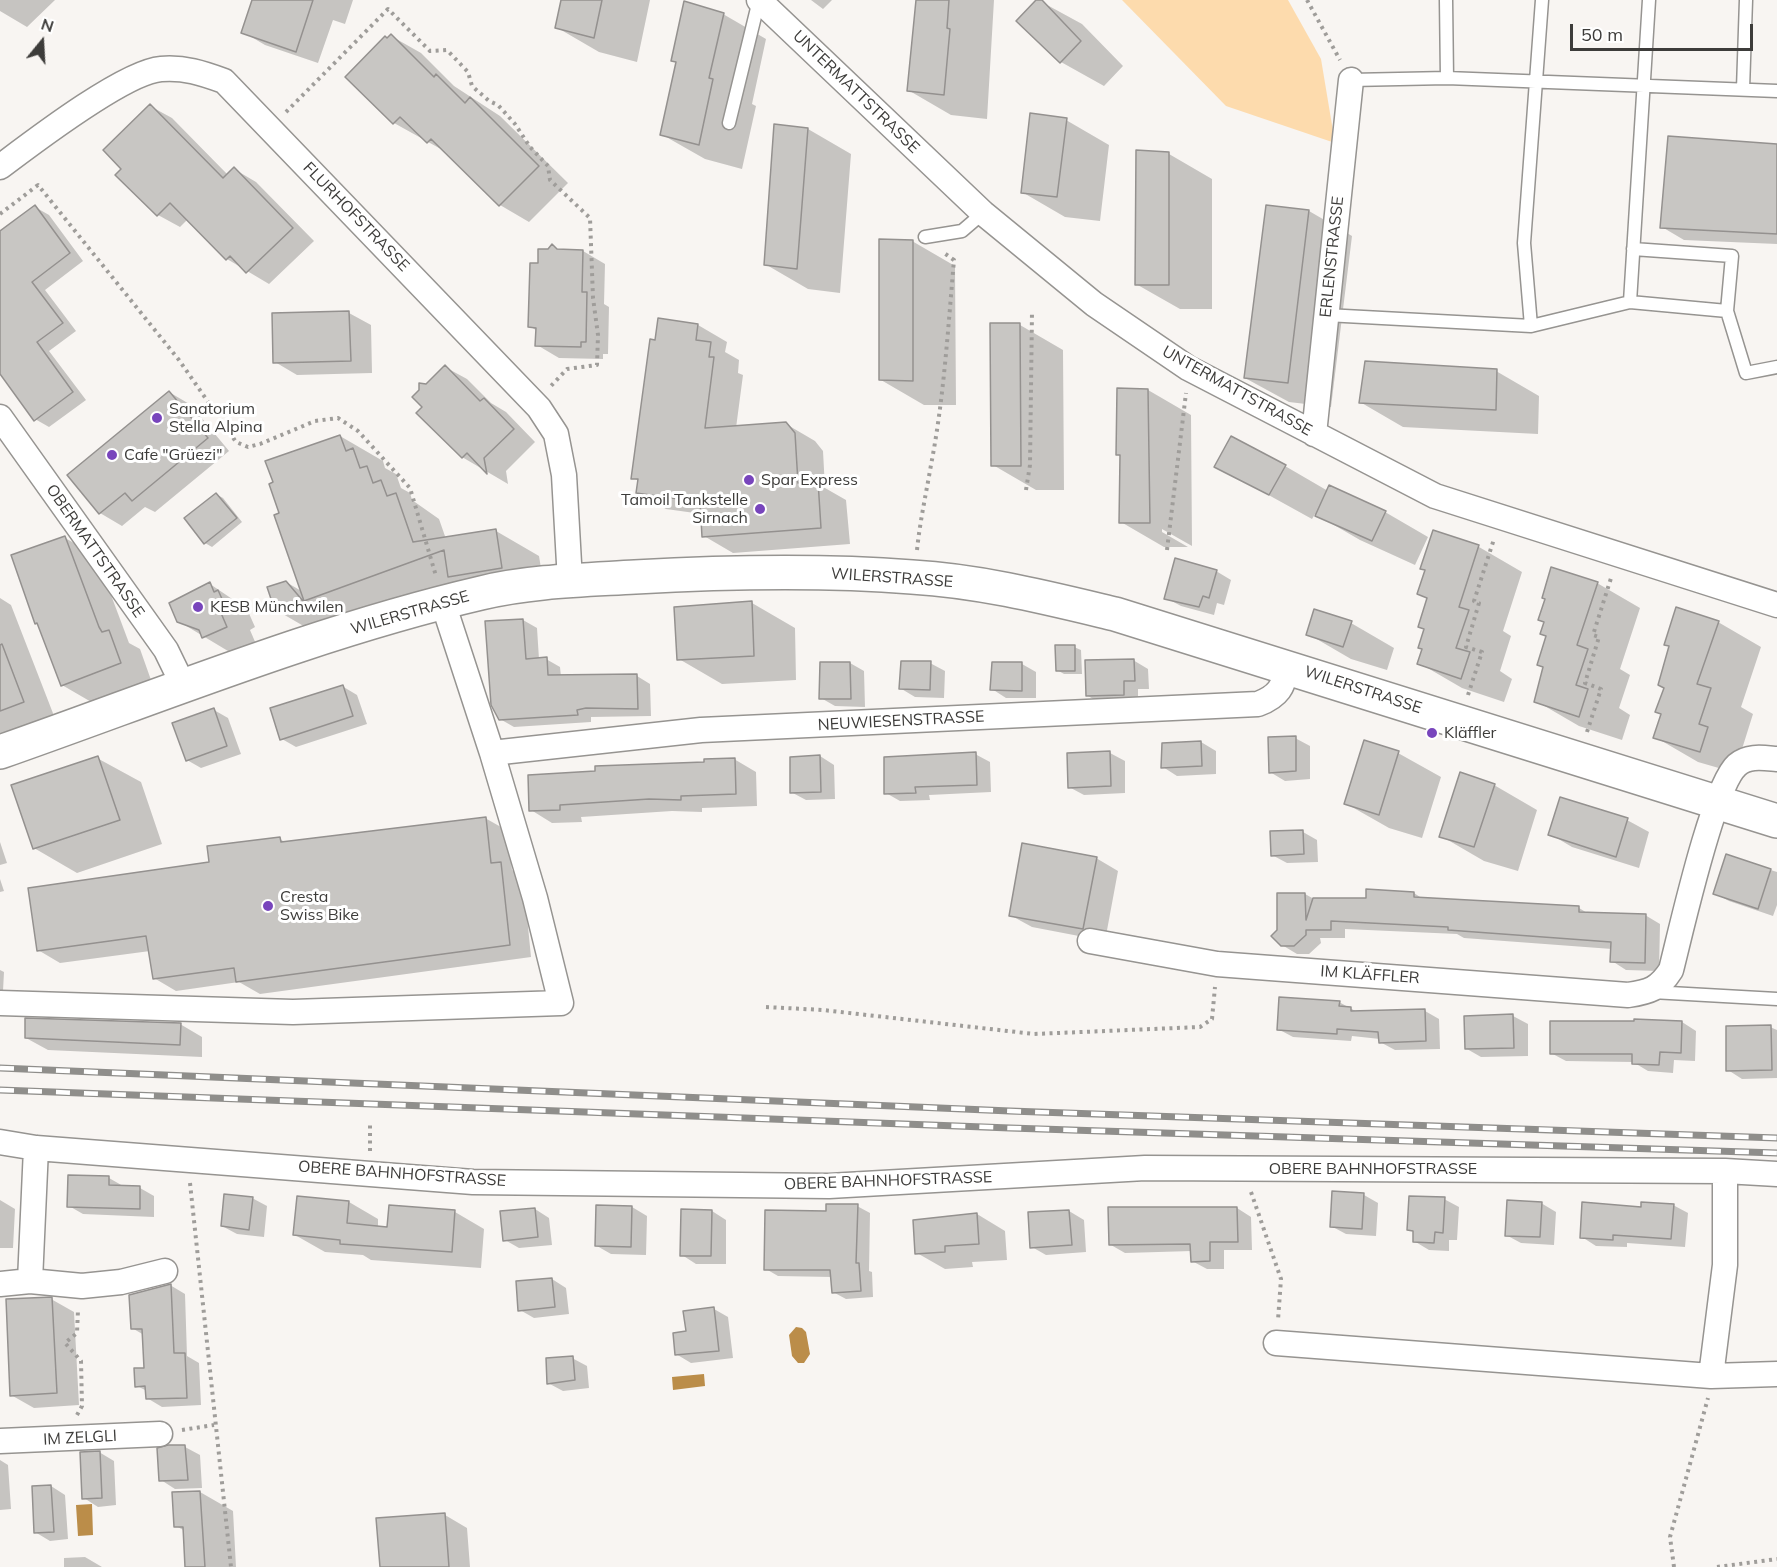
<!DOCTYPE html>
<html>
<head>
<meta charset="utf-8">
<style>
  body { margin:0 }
  #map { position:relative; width:1777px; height:1567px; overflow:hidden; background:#f8f5f2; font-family:Mulish,sans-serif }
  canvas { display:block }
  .north { position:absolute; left:12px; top:12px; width:60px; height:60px; -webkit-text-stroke:4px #fff; paint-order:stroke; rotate:18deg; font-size:16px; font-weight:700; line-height:24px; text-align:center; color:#3d3c3a }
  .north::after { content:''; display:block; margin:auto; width:21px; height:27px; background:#3d3c3a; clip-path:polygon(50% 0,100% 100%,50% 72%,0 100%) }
  .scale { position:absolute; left:1570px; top:24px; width:183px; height:27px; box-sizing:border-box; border:3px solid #3d3c3a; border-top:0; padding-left:8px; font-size:18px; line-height:21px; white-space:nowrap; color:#3d3c3a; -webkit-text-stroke:4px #fff; paint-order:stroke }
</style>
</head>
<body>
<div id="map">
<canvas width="1777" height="1567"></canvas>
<div class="north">N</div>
<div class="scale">50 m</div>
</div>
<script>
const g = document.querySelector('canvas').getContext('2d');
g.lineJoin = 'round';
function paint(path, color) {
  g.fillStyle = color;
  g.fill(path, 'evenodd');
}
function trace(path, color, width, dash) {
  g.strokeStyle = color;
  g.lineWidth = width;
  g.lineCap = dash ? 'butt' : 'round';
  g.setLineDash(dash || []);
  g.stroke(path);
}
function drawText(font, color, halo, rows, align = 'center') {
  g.font = font + ' Mulish,sans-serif';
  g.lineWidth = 6;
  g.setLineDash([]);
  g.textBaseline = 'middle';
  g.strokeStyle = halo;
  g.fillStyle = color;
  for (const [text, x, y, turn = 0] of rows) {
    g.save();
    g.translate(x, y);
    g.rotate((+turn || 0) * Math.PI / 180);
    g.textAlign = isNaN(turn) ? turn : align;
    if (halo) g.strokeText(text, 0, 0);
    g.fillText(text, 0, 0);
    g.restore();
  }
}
const green = new Path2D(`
  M1122,0H1288L1321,59L1335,143L1226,106Z`);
const water = new Path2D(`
  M796,1327L802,1328L806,1332L810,1354L804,1363H798L792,1356L789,1335Z
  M704,1374L705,1386L673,1390L672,1377Z
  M92,1504L93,1535L78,1536L76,1505Z`);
const shadow = new Path2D(`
  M0,0H55L27,27L0,11Z
  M254,0H353L345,24L333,20L318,63L265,45L243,32Z
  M562,0H650L637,62L599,52L556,27Z
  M811,0H832L823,9Z
  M918,0H994L987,119L951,115L908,90Z
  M1038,0L1082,24L1123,66L1104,86L1061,62L1018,21Z
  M723,14L766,39L752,104L756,106L742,169L705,159L661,134L677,63L673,60Z
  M391,36L421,53L454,86L500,116L568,183L529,222L500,205L448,153L394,123Z
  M150,106L172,118L228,175L234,169L256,182L314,241L269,284L227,259L188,219L180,227L158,215L123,169Z
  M1066,120L1109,145L1100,221L1065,217L1022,192Z
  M808,129L851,154L840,293L808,289L765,264Z
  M1777,146V244L1684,240L1662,227Z
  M1169,154L1212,179V309H1180L1136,284Z
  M35,207L49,215L83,261L45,290L76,331L49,351L86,400L49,427L35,419L0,363V233Z
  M1267,207L1309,211L1352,236L1331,407L1289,402L1245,378Z
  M912,241L955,266L956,405H924L881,380Z
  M553,246L561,251H583L605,264L604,304L609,307L608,354H603V359L559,358L537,345V331L530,326L548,251Z
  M349,313L371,325L372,373L297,375L275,362Z
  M698,325L727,342L725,352L739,360L738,373L743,375L736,428L786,424L815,441L823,451L825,488L846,500L850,544L733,553L704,536L702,514L666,509L638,493L639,481L633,478L656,342Z
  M1020,325L1063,350L1064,490H1036L993,465Z
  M445,367L467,379L491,403L506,412L535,442L506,471L508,484L462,457L424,407L426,385Z
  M1496,371L1539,396L1538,434L1403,427L1360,402Z
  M1148,390L1191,415L1192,546L1162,529V532L1188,547H1164L1121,522V457L1117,454Z
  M169,392L191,405L229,451L155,512L145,507L122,526L100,513Z
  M340,436L383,461L385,468L396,474L401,488L410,493L412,500L439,519L446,539L496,531L539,556L545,592L319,635L276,610L286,582L303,592L281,514Z
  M1216,466H1285L1328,491L1385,512L1428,537L1415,565L1360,540L1315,514L1312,519Z
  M216,494L223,498L242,522L212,547L205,543Z
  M1434,532L1479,547L1522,572L1503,631L1511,636L1500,671L1512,679L1504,702L1462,688L1419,663L1424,649L1429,599L1426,571L1422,568Z
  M65,538L96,555L129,643L140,649L151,680L93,703L62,685L39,625L36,623Z
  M1216,571L1231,580L1224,605L1217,603L1214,615L1181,606L1166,598Z
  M1597,583L1640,608L1620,669L1630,675L1619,708L1630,715L1622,740L1579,726L1536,701L1544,667L1546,623Z
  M210,584L247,609L255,627L250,630L256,644L233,654L178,621Z
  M0,598L11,605L56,721L0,743Z
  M752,603L795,628L796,680L722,684L679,659Z
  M523,620L537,628L539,659H546L560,667L561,677L637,676L650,684L651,716L591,717V722L514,727L500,719Z
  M1718,622L1761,647L1741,707L1753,714L1742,749L1743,775L1698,762L1655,737L1662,715L1670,647L1665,644Z
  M1351,623L1394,648L1387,670L1351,659L1308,634Z
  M1074,647L1081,650L1082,674H1064L1057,670Z
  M1133,660L1148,669L1149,689H1138V703L1102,704L1088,696Z
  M850,663L864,671L865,707L835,706L821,698Z
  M930,663L945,671L944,698L915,697L900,688Z
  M1022,664L1036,672V698H1006L992,689Z
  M342,686L357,695L367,724L296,747L282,739Z
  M214,710L228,718L241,754L201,768L187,760Z
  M1295,738L1310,746V779L1285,781L1270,772Z
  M1201,742L1216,751V774L1177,776L1163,767V744Z
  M1110,753L1125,761V793L1084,795L1069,787Z
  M1398,753L1441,777L1422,838L1389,828L1345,803Z
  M975,754L990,762L991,792L929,795L930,800L900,801L886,793Z
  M820,756L834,765L835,799L806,800L791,792Z
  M97,758L141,782L162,844L77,873L34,848Z
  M734,759L756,772L757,806L702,808V812L672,811L581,817L582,822L552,823L531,810L706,763Z
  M1494,785L1537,810L1518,871L1484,861L1441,836Z
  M485,818L508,831L512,870L523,876L531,957L260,994L239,982L176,991L154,978L150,951L60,963L38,950L211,864L280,839L286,843Z
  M1627,820L1649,832L1639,868L1572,847L1550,834Z
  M1303,832L1317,840L1318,862L1287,863L1272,855Z
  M0,842L7,863L0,865Z
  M1726,856L1777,872V905L1773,916L1729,901L1714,893Z
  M1096,858L1118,871L1105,941L1032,927L1010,915Z
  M0,879L4,891L0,892Z
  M1414,893L1423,899L1579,908L1589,914L1645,915L1660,924L1659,971L1626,970L1612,961V949L1464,938L1457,934L1345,929V938H1320L1321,943L1309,954H1297L1282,945L1305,894L1314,899L1367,900Z
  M0,970L4,972L3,991H0Z
  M1339,1002L1359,1013L1425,1011L1439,1019L1440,1049L1395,1050L1380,1042V1039L1352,1036L1351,1041L1293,1037L1278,1029Z
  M1513,1016L1528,1024V1056L1481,1057L1467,1049L1466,1017Z
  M1682,1022L1696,1031L1695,1061L1674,1060L1673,1073L1648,1071L1633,1062L1566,1061L1551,1053Z
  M180,1024L202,1037V1057L48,1050L26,1038Z
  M1770,1027L1777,1030V1078L1742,1079L1728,1070Z
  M109,1178L123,1186L140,1188L154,1196V1217L83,1214L69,1206Z
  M1364,1195L1378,1203L1376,1236L1346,1234L1331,1226Z
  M252,1198L267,1206L264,1237L237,1234L222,1226Z
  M1444,1199L1459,1207L1457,1240H1449V1251L1429,1250L1414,1241L1415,1233L1409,1229Z
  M0,1200L15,1209L13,1248H0Z
  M349,1202L378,1219V1228L388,1229L455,1212L484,1229L481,1268L371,1260L363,1255L325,1252L295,1235Z
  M1541,1203L1556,1212L1554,1245L1521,1243L1506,1235Z
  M1673,1205L1688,1213L1685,1247L1627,1243V1247L1596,1246L1582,1237L1642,1208Z
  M598,1206L632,1207L647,1216L646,1255L611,1254L597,1246Z
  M857,1206L870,1213L869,1271L872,1272L873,1297L846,1299L833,1292L832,1277L778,1276L766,1269L828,1213Z
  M1237,1208L1251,1217L1252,1250H1224V1269H1207L1192,1261V1251L1125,1253L1111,1245Z
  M535,1209L549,1218L552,1245L519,1248L505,1240Z
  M712,1211L726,1220V1264H696L682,1255Z
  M1069,1211L1084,1220L1086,1252L1046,1255L1032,1247Z
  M977,1214L1005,1231L1007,1260L972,1262L973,1267L945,1269L917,1253L945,1216Z
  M552,1279L566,1288L569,1314L534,1318L520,1310Z
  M170,1285L185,1294L187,1356L199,1363L201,1405L162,1407L147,1398V1391L137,1386L145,1369L144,1335L132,1328Z
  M51,1299L74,1312L79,1405L34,1408L11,1395Z
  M714,1309L728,1317L733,1358L691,1363L676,1354L687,1332Z
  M572,1358L587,1366L589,1388L563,1391L548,1383Z
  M185,1447L200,1455L202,1488L175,1489L161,1480Z
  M99,1452L114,1461L116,1505L98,1507L84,1498Z
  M0,1460L8,1465L11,1509L0,1510Z
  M51,1486L65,1495L68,1539L50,1541L35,1532Z
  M200,1492L233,1511L236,1567H186L185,1531L176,1526Z
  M445,1515L467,1528L470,1567H381Z
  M85,1557L102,1567H64V1558Z`);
const building = new Path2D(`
  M252,0H313L296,52L241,33Z
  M561,0H602L594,38L555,28Z
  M916,0H949L947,28L950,29L944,95L907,91Z
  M1036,0H1042L1081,41L1060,63L1016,21Z
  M684,1L724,13L709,78L713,79L699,145L660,135L676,62L671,61Z
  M391,34L434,77L436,74L465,103L470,97L539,166L499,206L431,139L427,143L400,117L393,124L345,77L385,36L387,38Z
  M150,104L223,178L234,167L293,228L246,273L230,256L226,260L170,203L157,216L115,175L121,169L103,150Z
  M1030,113L1067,118L1057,197L1021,193Z
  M774,124L808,128L797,269L764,265Z
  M1668,136L1777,144V234L1660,228Z
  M1136,150L1169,152V285H1135Z
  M35,205L70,253L32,282L63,323L37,342L73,392L34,421L0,374V231Z
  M1266,205L1309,210L1288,383L1244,378Z
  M879,239L913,240V381L879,380Z
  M552,244L557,249L583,250L582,292H587L586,342H581V347L535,346L536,328L528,327L530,263H538V249H548Z
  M349,311L351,361L273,363L272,313Z
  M658,318L698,324L696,340L711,342L709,357H714L705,428L786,422L795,433L798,483L818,481L821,528L702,537L700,502L636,493L638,479H631L650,339L655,340Z
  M990,323H1020L1021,466H991Z
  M1365,361L1497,369L1496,410L1359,403Z
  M445,365L480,401L484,398L514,429L484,458L487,474L467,453L462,458L416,413L422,407L412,397L419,390V383L426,384Z
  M1117,388L1148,389L1150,523H1119L1120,455H1116Z
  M169,391L208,438L132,501L125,493L99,514L67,475Z
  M340,435L346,451L353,448L360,468L367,466L373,483L381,480L387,496L396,493L413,542L496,529L502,568L448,577L444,550L304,601L274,515L279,513L269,484L273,482L265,461Z
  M1231,436L1286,465L1269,495L1214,467Z
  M1329,485L1386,511L1372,541L1315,516Z
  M216,493L237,518L204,544L184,518Z
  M1433,530L1479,545L1459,607L1469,610L1456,648L1470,652L1461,679L1417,664L1422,649L1418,648L1424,629L1418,627L1427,598L1417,594L1425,570L1420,569Z
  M65,536L99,627L102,632L109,630L121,663L61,686L37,623L35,624L11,555Z
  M1175,558L1217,570L1209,598L1203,596L1199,607L1164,599Z
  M1551,567L1598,582L1577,645L1588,649L1576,685L1588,689L1579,717L1534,702L1543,667L1537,665L1546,636L1540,634L1544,622L1538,620L1545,599L1542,598Z
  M286,581L303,601L275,611L267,587Z
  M210,582L214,592L218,590L227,610L221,613L227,627L202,638L199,630L177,622L169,603Z
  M752,601L754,656L677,660L674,607Z
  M1676,607L1719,621L1697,684L1711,688L1699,724L1708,727L1700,752L1653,738L1661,714L1655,712L1664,688L1658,685L1669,646L1664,645Z
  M1314,609L1352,621L1343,647L1306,635Z
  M523,619L526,659L547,657L548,675L637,674L638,709L586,708L577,710L578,715L499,720L491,705L485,621Z
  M2,644L24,702L0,711V645Z
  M1055,645H1075V671H1056Z
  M1134,659L1135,681H1124V695L1086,696L1085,660Z
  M901,661H931L930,690L899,689Z
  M820,662H850L851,699H819Z
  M992,662H1022V691L990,690Z
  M343,685L353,716L280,740L270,708Z
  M214,708L227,746L186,761L172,723Z
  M1296,736V771L1269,773L1268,737Z
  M1364,740L1399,751L1379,815L1344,804Z
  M1201,741L1202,766L1161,768L1162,743Z
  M1110,751L1111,786L1068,788L1067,753Z
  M976,752L977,785L915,787L916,793L884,794V757Z
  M820,755L821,792L790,793V757Z
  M98,756L120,820L33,849L11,785Z
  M735,758L736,794L681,796V800L649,799L560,805V810L529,811L528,775L595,771V766L704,762V759Z
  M1460,772L1495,784L1474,847L1439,837Z
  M1560,797L1628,818L1616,857L1548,835Z
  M486,817L491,863L501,862L510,945L236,982L234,968L153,979L146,936L37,951L28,888L209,862L207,846L280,837L281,842Z
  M1303,830L1304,854L1271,856L1270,831Z
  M1022,843L1097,857L1083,929L1009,916Z
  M1726,854L1771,869L1758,909L1713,894Z
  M1366,889L1414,892V897L1579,906V912L1646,914L1645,963L1610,962L1611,942L1448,930V927L1331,921V930H1306V935L1294,946H1281L1271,936L1277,930V893H1305L1306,920L1313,898H1366Z
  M1279,997L1340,1001L1339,1006L1351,1007V1011L1425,1009L1426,1041L1379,1043L1378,1032L1337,1029V1034L1277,1030Z
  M1513,1014L1514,1048L1465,1049L1464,1016Z
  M25,1018L181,1023L180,1045L25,1038Z
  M1634,1019L1682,1021L1681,1053L1660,1052L1659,1065L1632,1064V1054H1550V1021H1634Z
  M1771,1025L1772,1070L1726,1071V1026Z
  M68,1175L109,1176V1185L140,1186V1209L67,1207Z
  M1332,1191L1364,1193L1362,1229L1330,1227Z
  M224,1194L253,1197L249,1230L221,1226Z
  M297,1196L349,1201L347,1223L387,1227L389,1205L455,1210L452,1252L340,1244V1240L293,1235Z
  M1409,1196L1445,1197L1443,1233L1435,1232L1434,1243L1413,1242V1231L1407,1230Z
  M1507,1200L1542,1202L1540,1237L1505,1236Z
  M1582,1202L1641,1207V1202L1674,1204L1671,1239L1613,1235V1240L1580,1238Z
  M826,1204H858L856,1263H859L861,1291L832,1293L830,1270H764L765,1210L826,1211Z
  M596,1205L632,1206L631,1247L595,1246Z
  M1108,1207H1237L1238,1242H1210V1261L1191,1262L1190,1244L1109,1245Z
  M535,1208L538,1237L503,1241L500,1211Z
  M681,1209L712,1210L711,1256H680Z
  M1069,1210L1072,1245L1030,1248L1028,1212Z
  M977,1213L979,1244L945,1246V1252L915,1254L913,1220Z
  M552,1278L555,1307L518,1311L516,1281Z
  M171,1284L174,1353H185L187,1398L146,1399L145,1386L135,1387L134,1368H144L142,1329H131L129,1295Z
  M52,1297L57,1393L10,1396L6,1299Z
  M714,1307L719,1351L675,1355L673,1333L686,1331L683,1311Z
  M573,1356L575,1380L547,1384L546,1358Z
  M168,1445H185L188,1480L159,1481L157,1448Z
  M100,1451L102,1498L82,1499L80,1452Z
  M51,1485L54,1532L34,1533L32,1486Z
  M200,1491L205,1567H185L183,1527H174L172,1492Z
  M445,1513L449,1567H380L376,1518Z`);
const path = new Path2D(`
  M1307,0L1340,60
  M286,112L388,9L430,51L447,50L468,72L472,86L489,101L498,105L515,124L530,147L548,166L550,180L590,218L593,298L598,335L597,365L567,369L550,387
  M0,214L38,185L179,360L236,442L248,447L260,444L315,421L338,418L358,431L410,488L436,576
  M1026,490L1030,465L1032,312
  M917,550C920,521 926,494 931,465C944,398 948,328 954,260L944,253
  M1167,550L1186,393
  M1468,695L1482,652L1466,647L1479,603L1474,601L1494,539
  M1587,732L1601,689L1585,683L1599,637L1593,635L1612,575
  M766,1007L823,1010L1034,1034L1200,1027L1212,1019L1215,987
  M370,1151V1122
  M190,1183L231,1567
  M1251,1192L1281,1279L1278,1320
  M77,1415L82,1406L81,1361L65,1343L77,1333L78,1310
  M182,1430L214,1425
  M1674,1567L1670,1537L1708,1398
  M1717,1567L1777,1559`);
const lane = new Path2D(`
  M1446,0L1447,78L1777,91
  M1542,0L1524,243L1531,326L1630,302
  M1649,0L1630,302L1727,311L1746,373L1777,367
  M1351,80L1447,78
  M1743,89L1746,0
  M729,123L759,0
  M925,237L962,231L983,213
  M1633,249L1732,256L1727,311
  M1326,315L1531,326
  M1652,992L1777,999`);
const street = new Path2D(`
  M759,0L983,213L1094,304L1188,368L1435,496L1777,605
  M0,167C32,143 124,72 161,69C184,67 202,73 224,81L539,408L556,434L564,475L570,581
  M0,417L166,650L184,687
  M1314,434L1351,80
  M492,753L701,730L1258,704C1279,696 1283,687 1288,666
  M1090,941L1217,964L1628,995C1649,992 1659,989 1671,970C1681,931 1713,786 1737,765C1748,755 1764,758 1777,759
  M0,1003L293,1012L561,1003L535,898L492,753L443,603
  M0,1142L36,1148L473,1182L829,1186L1145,1168L1725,1171L1777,1174
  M36,1148L30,1281L82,1286L121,1282L165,1271
  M0,1284L30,1281
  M1276,1343L1711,1376L1777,1374
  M1711,1376L1725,1265V1171
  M0,1441L160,1434`);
const secondary = new Path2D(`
  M0,752C157,697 318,631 481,593C530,581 585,580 635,577C727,572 820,570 912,577C981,581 1048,598 1115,614L1777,821`);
const rail = new Path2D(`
  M0,1068L1010,1111L1777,1138
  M0,1090L1010,1128L1777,1153`);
const markers = [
  [157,418,6,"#7845bc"],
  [112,455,6,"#7845bc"],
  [749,480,6,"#7845bc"],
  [760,509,6,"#7845bc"],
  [198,607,6,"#7845bc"],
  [1432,733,6,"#7845bc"],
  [268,906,6,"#7845bc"]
];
const streetNames = [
  ["UNTERMATTSTRASSE",856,92,44],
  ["FLURHOFSTRASSE",356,217,46],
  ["ERLENSTRASSE",1332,257,-84],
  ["UNTERMATTSTRASSE",1237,391,29],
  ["OBERMATTSTRASSE",95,551,55],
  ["WILERSTRASSE",892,578,4],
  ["WILERSTRASSE",410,613,-16],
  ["WILERSTRASSE",1363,690,18],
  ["NEUWIESENSTRASSE",901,721,-3],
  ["IM KLÄFFLER",1370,975,4],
  ["OBERE BAHNHOFSTRASSE",1373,1169],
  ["OBERE BAHNHOFSTRASSE",402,1174,4],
  ["OBERE BAHNHOFSTRASSE",888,1181,-2],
  ["IM ZELGLI",80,1438,-3]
];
const poiNames = [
  ["Sanatorium",169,409],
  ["Stella Alpina",169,427],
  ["Cafe \"Grüezi\"",124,455],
  ["Spar Express",761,480],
  ["Tamoil Tankstelle",748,500,"right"],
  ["Sirnach",748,518,"right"],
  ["KESB Münchwilen",210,607],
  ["Kläffler",1444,733],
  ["Cresta",280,897],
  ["Swiss Bike",280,915]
];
paint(green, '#fddbad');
paint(water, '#bb8d49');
paint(shadow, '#0003');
paint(building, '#c8c6c3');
trace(building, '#94918f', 1.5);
trace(lane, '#969491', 15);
trace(street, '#969491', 27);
trace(secondary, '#969491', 36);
trace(path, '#9f9d9a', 4, [3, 4.5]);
trace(lane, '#fff', 12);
trace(street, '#fff', 24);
trace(secondary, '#fff', 33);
trace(rail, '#8f8e8b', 7);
trace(rail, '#fff', 4.5, [14]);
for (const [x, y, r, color] of markers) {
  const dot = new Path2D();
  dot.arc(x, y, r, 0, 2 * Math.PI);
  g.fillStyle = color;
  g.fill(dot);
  trace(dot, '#fff', 2);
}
drawText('16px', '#3d3c3a', '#fff', streetNames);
drawText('16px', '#3d3c3a', '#fff', poiNames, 'left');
</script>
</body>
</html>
